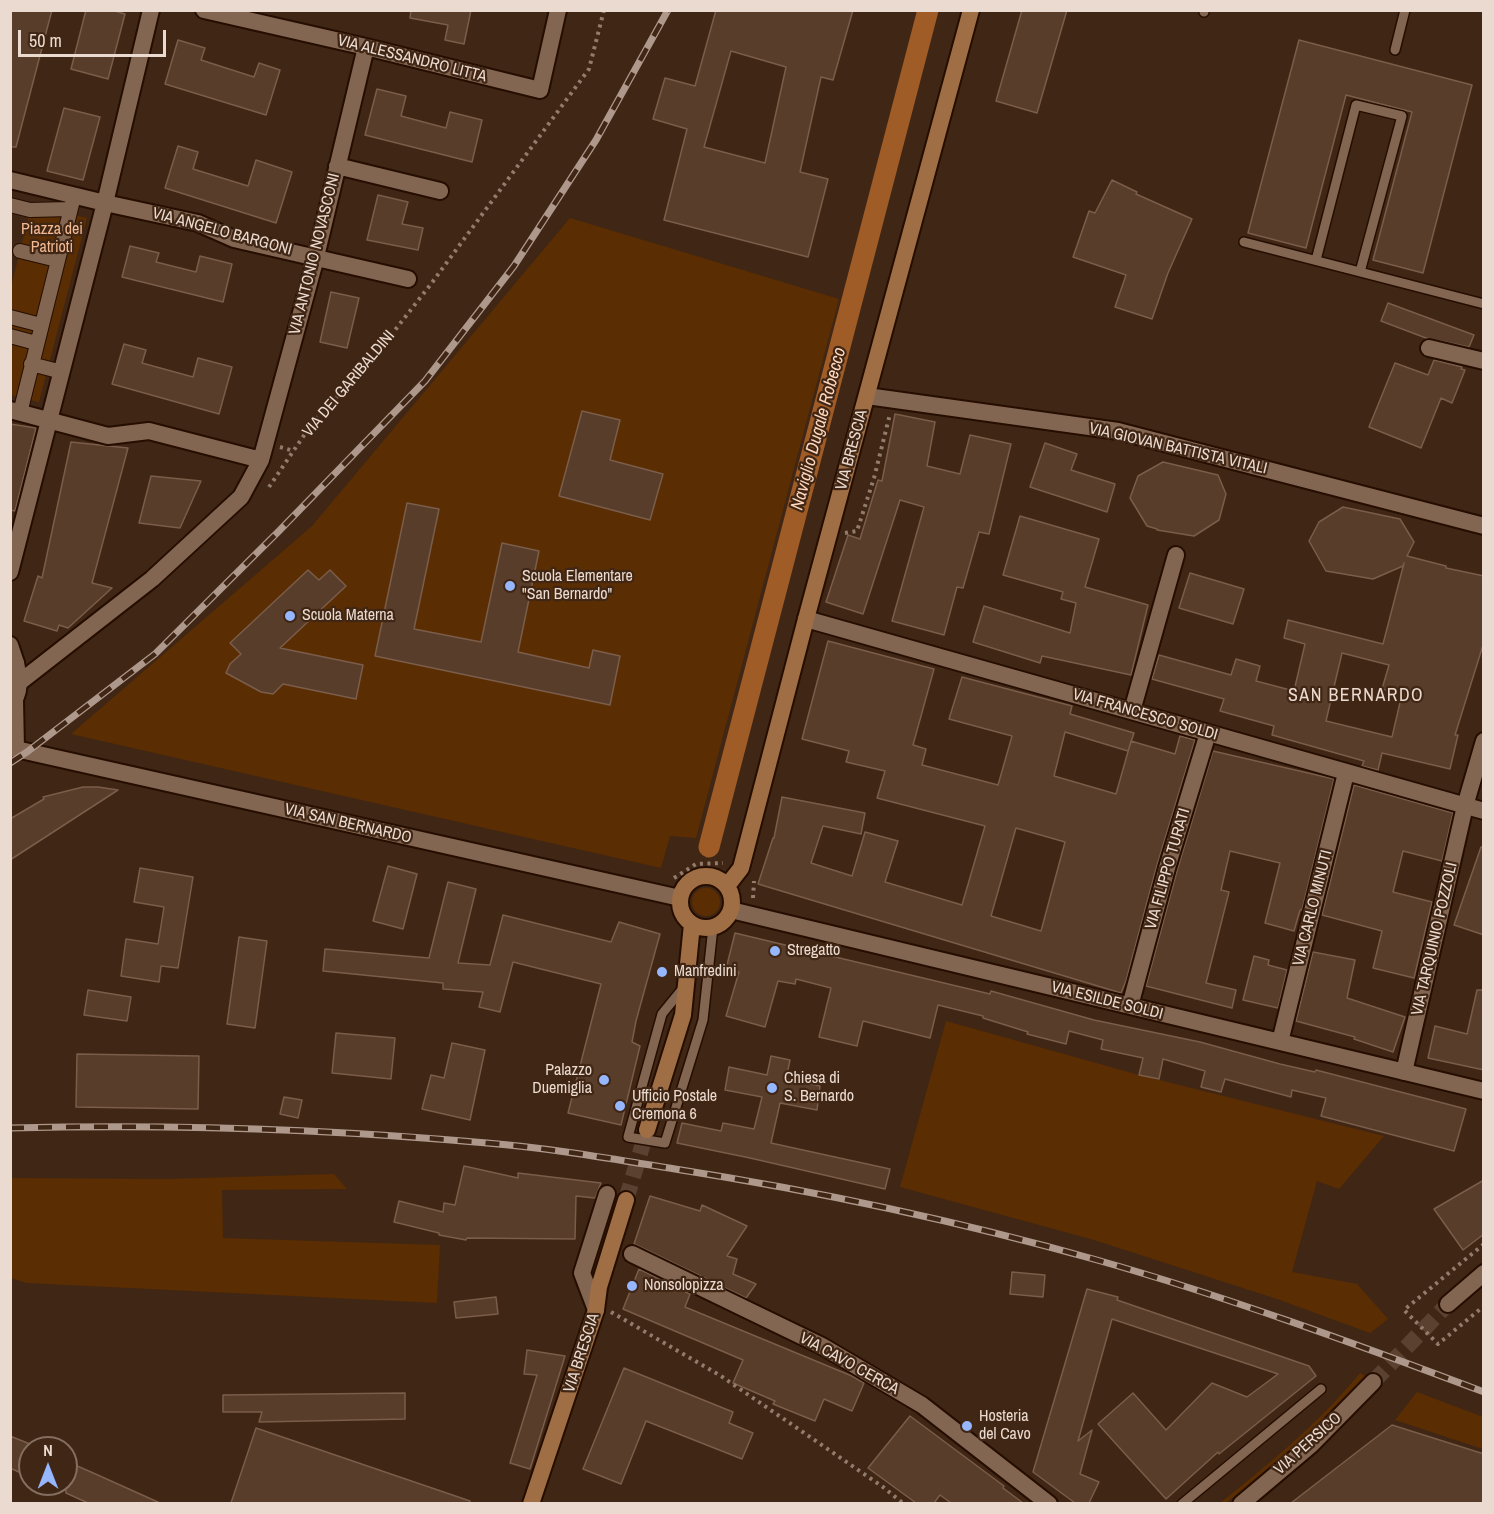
<!DOCTYPE html>
<html>
<head>
<meta charset="utf-8">
<style>
  body { margin:0 }
  #map { position:relative; width:1494px; height:1514px; overflow:hidden; background:#402614; font-family:"Archivo Narrow",sans-serif }
  canvas { display:block }
  .frame { position:absolute; inset:0; border:12px solid #ebdacf; pointer-events:none }
  .north { position:absolute; left:18px; top:1436px; width:60px; height:60px; box-sizing:border-box; background:#402614; border:2px solid #846e5f; border-radius:50%; rotate:0deg; font-size:16px; font-weight:700; line-height:24px; text-align:center; color:#ebdacf }
  .north::after { content:''; display:block; margin:auto; width:21px; height:27px; background:#96b6fd; clip-path:polygon(50% 0,100% 100%,50% 72%,0 100%) }
  .scale { position:absolute; left:18px; top:30px; width:148px; height:27px; box-sizing:border-box; border:3px solid #ebdacf; border-top:0; padding-left:8px; font-size:18px; line-height:21px; white-space:nowrap; color:#ebdacf; -webkit-text-stroke:4px #402614; paint-order:stroke }
</style>
</head>
<body>
<div id="map">
<canvas width="1494" height="1514"></canvas>
<div class="frame"></div>
<div class="north">N</div>
<div class="scale">50 m</div>
</div>
<script>
const g = document.querySelector('canvas').getContext('2d');
g.lineJoin = 'round';
function paint(path, color) {
  g.fillStyle = color;
  g.fill(path, 'evenodd');
}
function trace(path, color, width, dash) {
  g.strokeStyle = color;
  g.lineWidth = width;
  g.lineCap = dash ? 'butt' : 'round';
  g.setLineDash(dash || []);
  g.stroke(path);
}
function drawText(font, color, halo, rows, align = 'center') {
  g.font = font + ' "Archivo Narrow",sans-serif';
  g.lineWidth = 4.5;
  g.setLineDash([]);
  g.textBaseline = 'middle';
  g.strokeStyle = halo;
  g.fillStyle = color;
  for (const [text, x, y, turn = 0] of rows) {
    g.save();
    g.translate(x, y);
    g.rotate((+turn || 0) * Math.PI / 180);
    g.textAlign = isNaN(turn) ? turn : align;
    if (halo) g.strokeText(text, 0, 0);
    g.fillText(text, 0, 0);
    g.restore();
  }
}
const green = new Path2D(`
  M10,198L87,218L39,402L11,395V287L30,211L11,205Z
  M570,218L839,299L696,838L670,836L661,868L71,734L312,526Z
  M692 902a14 14 0 1 1 28 0a14 14 0 1 1-28 0Z
  M946,1021L1139,1075L1384,1136L1339,1189L1317,1181L1292,1272L1357,1284L1388,1319L1370,1333L1280,1300L1094,1240L900,1187Z
  M334,1174L347,1189L222,1190L223,1238L440,1245L437,1303L27,1283L11,1278V1178L167,1179Z
  M1360,1373L1367,1377L1314,1434L1226,1503L1219,1504C1269,1464 1319,1423 1360,1373Z
  M1417,1392L1483,1417V1449L1395,1420Z`);
const canal = new Path2D(`
  M709,847L928,10`);
const building = new Path2D(`
  M10,10H52L16,147H10Z
  M86,10H111L125,14L108,79L71,69Z
  M411,10H471L464,44L445,40L448,25L410,18Z
  M716,10H853L833,80L821,77L800,172L828,179L808,257L664,220L687,129L653,119L665,78L695,86ZM731,51L786,67L765,163L704,147Z
  M1022,10H1067L1037,113L996,101Z
  M178,40L205,48L201,60L254,77L259,63L280,70L266,115L165,84Z
  M1299,40L1472,85L1423,273L1373,260L1412,112L1346,95L1306,248L1248,233Z
  M377,89L406,96L401,116L446,128L450,112L482,120L472,162L365,135Z
  M64,108L100,117L83,180L47,171Z
  M178,146L198,152L193,169L248,186L256,160L292,172L276,223L165,188Z
  M1112,180L1137,192L1136,194L1192,219L1168,273L1152,319L1115,307L1126,275L1073,257L1089,211L1095,213Z
  M378,195L408,202L402,224L423,228L418,250L367,240Z
  M130,246L159,253L156,262L196,272L200,256L232,264L223,302L122,277Z
  M331,292L359,298L347,348L320,342Z
  M1388,303L1474,335L1469,347L1426,338L1381,321Z
  M124,344L146,350L142,363L193,377L198,358L232,367L219,414L112,384Z
  M1434,360L1462,367L1461,369L1465,370L1452,403L1441,398L1421,448L1369,427L1395,363L1428,375Z
  M582,411L620,420L610,460L663,474L650,520L559,496Z
  M895,414L935,422L927,466L960,474L970,435L1011,444L989,534L979,532L963,588L957,587L944,635L892,621L924,507L900,500L863,614L826,602L848,535L860,539L878,480L882,481Z
  M10,424L36,428L15,511L10,510Z
  M71,442L128,448L92,583L112,588L68,628L59,625L57,631L24,621L38,576L42,578Z
  M1045,443L1077,454L1071,470L1115,484L1107,512L1030,487Z
  M1163,462L1218,475L1226,494L1219,520L1194,536L1157,530V529L1147,526L1130,498L1138,476Z
  M151,476L201,481L180,528L139,523Z
  M407,503L439,509L414,629L481,642L502,543L539,551L518,652L589,668L593,650L620,656L610,705L375,656Z
  M1343,507L1400,519L1414,542L1407,556L1446,566V568L1484,576V642L1455,735H1458L1450,769L1382,753L1378,770L1362,766L1364,761L1272,735L1274,726L1220,711L1224,699L1152,679L1159,655L1231,675L1236,659L1260,666L1256,681L1294,691L1305,644L1284,638L1288,620L1383,644L1404,563L1403,566L1373,579L1326,571L1309,541L1319,522ZM1342,653L1389,665L1382,689L1402,694L1392,737L1326,721Z
  M1020,516L1099,539L1085,587L1148,605L1131,675L1042,656L1040,663L973,642L984,606L1070,633L1076,603L1061,599L1063,592L1003,575Z
  M308,570L319,580L330,570L346,586L280,648L363,665L356,699L283,684L273,694L261,692L226,673L230,664L241,654L230,643Z
  M1190,573L1244,589L1233,624L1179,608Z
  M828,641L934,669L913,745L926,749L922,765L998,785L1012,736L949,719L962,677L1072,706L1070,714L1134,733L1128,751L1065,732L1054,776L1116,794L1131,741L1175,754L1180,736L1195,740L1157,865L1126,981L1121,993L758,884L773,838H774L782,797L865,813L861,834L823,826L811,863L852,876L865,832L898,841L885,882L962,905L985,826L877,798L885,771L846,762L849,751L802,739ZM1016,828L1065,842L1041,931L991,916Z
  M1213,751L1334,779L1302,910H1300L1294,931L1265,923L1280,863L1230,851L1221,890L1229,892L1206,983L1236,990L1232,1008L1146,986L1177,871Z
  M1354,785L1453,813L1442,861L1403,851L1393,892L1432,902L1414,978L1373,968L1382,931L1322,915Z
  M83,787H98L118,790L10,860V819L44,799L43,797Z
  M1481,847L1484,848V935L1454,925Z
  M388,866L417,874L403,929L373,921Z
  M140,868L193,877L178,968L161,966L159,982L121,976L126,939L158,944L164,907L134,902Z
  M448,882L476,889L458,963L490,965L503,915L611,942L619,922L660,934L636,1021L632,1042L640,1046L621,1125L568,1113L601,984L513,962L500,1012L479,1007L483,992L443,989V983L323,971L325,949L429,958Z
  M735,933L990,994L991,991L1094,1020L1200,1042L1280,1064L1315,1072L1316,1070L1466,1109L1454,1151L1321,1116L1326,1098L1292,1090L1291,1097L1225,1079L1221,1092L1201,1087L1205,1071L1163,1059L1159,1079L1139,1075L1143,1058L1101,1049L1103,1040L1069,1031L1066,1044L1027,1034L1028,1032L983,1018V1016L938,1005L930,1038L863,1021L857,1046L819,1037L831,988L796,979L795,984L778,981L765,1027L726,1016L739,972L726,969Z
  M239,937L267,941L255,1028L227,1024Z
  M1313,952L1355,960L1347,998L1405,1017L1393,1052L1354,1039L1355,1037L1296,1021Z
  M1254,956L1269,960L1268,965L1287,970L1278,1008L1243,1000Z
  M88,990L131,997L127,1021L84,1015Z
  M1477,990H1484V1070L1428,1058L1435,1026L1467,1034Z
  M336,1033L395,1038L391,1079L332,1073Z
  M452,1043L485,1050L470,1120L422,1109L431,1075L444,1078Z
  M77,1054L199,1056L198,1109L76,1107Z
  M771,1056L790,1060L786,1079L820,1086L817,1110L780,1103L771,1143L890,1169L885,1189L750,1158L677,1143L682,1123L721,1131L723,1123L754,1129L762,1097L725,1090L729,1067L767,1075Z
  M284,1097L302,1100L298,1118L280,1114Z
  M464,1166L518,1178V1173L601,1183L595,1198L576,1196L575,1239L467,1238L466,1240L439,1235V1233L394,1222L399,1201L443,1212L444,1203L455,1205Z
  M1484,1180V1234L1463,1250L1434,1209Z
  M650,1196L700,1211L702,1205L747,1226L727,1256L737,1259L733,1274L756,1284L746,1298L634,1244Z
  M639,1269L690,1294L685,1307L852,1376L864,1383L852,1411L824,1399L815,1421L773,1404L775,1401L733,1383L743,1360L623,1309Z
  M1012,1272L1045,1275L1043,1297L1010,1294Z
  M1087,1289L1118,1297L1117,1300L1309,1366L1316,1376L1219,1454L1218,1452L1166,1499L1098,1424L1133,1393L1166,1430L1212,1383L1247,1397L1278,1374L1112,1319L1078,1441L1092,1430L1080,1474L1099,1482L1089,1503H1075L1033,1472Z
  M496,1297L498,1314L456,1318L454,1302Z
  M527,1350L565,1356L530,1469L510,1463L537,1375L524,1374Z
  M624,1368L733,1412L729,1423L753,1433L742,1459L646,1421L621,1484L583,1469Z
  M405,1393V1419L259,1422L262,1412H223V1395Z
  M910,1416L1004,1486L1003,1488L1023,1503H951L940,1495L934,1503H916L868,1468Z
  M1392,1425L1484,1454V1503H1291Z
  M256,1428L470,1501V1503H231Z
  M10,1436L30,1444V1477L10,1468Z
  M66,1461L100,1476L160,1503H88L66,1493Z`);
const tertiaryTunnel = new Path2D(`
  M1373,1382L1448,1304`);
const secondaryTunnel = new Path2D(`
  M626,1200L647,1130`);
const path = new Path2D(`
  M280,447L294,451
  M269,487L313,422L370,362L431,284L589,69L604,10
  M845,533L857,531L874,478L890,414
  M674,878L696,864L723,863
  M753,898L754,881
  M1484,1244L1404,1310L1438,1344L1484,1306
  M611,1312L721,1376L883,1487L904,1504`);
const service = new Path2D(`
  M1204,12V10
  M1395,50L1405,10
  M1244,242L1484,304
  M1316,260L1356,105L1402,116L1360,272
  M684,987L662,1014L628,1137L665,1143L703,1020L713,927
  M1182,1504L1321,1389`);
const pedestrian = new Path2D(`
  M10,205L30,210L70,209
  M20,251L57,260
  M10,317L41,325
  M10,336L36,343
  M31,364L62,372
  M20,413L74,196`);
const minor = new Path2D(`
  M204,10L366,47L540,90L558,10
  M337,166L440,191
  M10,180L105,203L198,223L234,239L408,279
  M1429,348L1484,361
  M867,396L1118,431L1484,526
  M10,410L108,436L149,431L261,460
  M10,572L105,203L151,10
  M806,619L1484,811
  M10,645L16,663
  M20,682L152,579L241,497L261,460L314,265L366,47
  M1132,711L1176,555
  M731,910L1484,1091
  M1130,1006L1167,868L1208,733
  M1280,1042L1346,773
  M1404,1072L1465,806L1484,741
  M632,1254L822,1346L922,1405L1049,1504
  M596,1310L582,1273L607,1194`);
const tertiary = new Path2D(`
  M10,659L16,663C19,677 22,694 10,705
  M10,748L16,749L15,700
  M16,749L680,898
  M1448,1304L1484,1273
  M1241,1504L1311,1445L1373,1382`);
const secondary = new Path2D(`
  M680 902a26 26 0 1 1 52 0a26 26 0 1 1-52 0Z
  M727,886L741,868L806,619L971,10
  M647,1130L683,1015L692,924
  M531,1504L596,1310L599,1287L626,1200`);
const rail = new Path2D(`
  M10,763L27,752L155,654L279,531L425,381L514,266L596,140L668,10
  M10,1128C169,1124 329,1129 487,1143C550,1148 613,1159 675,1169C817,1191 958,1221 1097,1260C1228,1297 1356,1344 1484,1392`);
const markers = [
  [510,586,6,"#96b6fd"],
  [290,616,6,"#96b6fd"],
  [775,951,6,"#96b6fd"],
  [662,972,6,"#96b6fd"],
  [604,1080,6,"#96b6fd"],
  [772,1088,6,"#96b6fd"],
  [620,1106,6,"#96b6fd"],
  [632,1286,6,"#96b6fd"],
  [967,1426,6,"#96b6fd"]
];
const streetNames = [
  ["VIA ALESSANDRO LITTA",412,59,14],
  ["VIA ANGELO BARGONI",222,232,15],
  ["VIA ANTONIO NOVASCONI",315,254,-76],
  ["VIA DEI GARIBALDINI",349,384,-50],
  ["VIA GIOVAN BATTISTA VITALI",1178,449,13],
  ["VIA BRESCIA",852,450,-75],
  ["VIA FRANCESCO SOLDI",1145,715,16],
  ["VIA SAN BERNARDO",348,824,13],
  ["VIA FILIPPO TURATI",1168,869,-74],
  ["VIA CARLO MINUTI",1313,908,-76],
  ["VIA TARQUINIO POZZOLI",1435,939,-77],
  ["VIA ESILDE SOLDI",1107,1001,14],
  ["VIA BRESCIA",582,1353,-72],
  ["VIA CAVO CERCA",849,1364,29],
  ["VIA PERSICO",1308,1444,-42]
];
const parkNames = [
  ["Piazza dei",52,230],
  ["Patrioti",52,248]
];
const poiNames = [
  ["Scuola Elementare",522,577],
  ["\"San Bernardo\"",522,595],
  ["Scuola Materna",302,616],
  ["Stregatto",787,951],
  ["Manfredini",674,972],
  ["Palazzo",592,1071,"right"],
  ["Duemiglia",592,1089,"right"],
  ["Chiesa di",784,1079],
  ["S. Bernardo",784,1097],
  ["Ufficio Postale",632,1097],
  ["Cremona 6",632,1115],
  ["Nonsolopizza",644,1286],
  ["Hosteria",979,1417],
  ["del Cavo",979,1435]
];
const waterNames = [
  ["Naviglio Dugale Robecco",819,429,-75]
];
const neighbourhoodNames = [
  ["SAN BERNARDO",1356,696]
];
paint(green, '#5b2d02');
trace(canal, '#a05c27', 21);
paint(building, '#583d2a');
trace(building, '#7a5d4a', 1.5);
trace(tertiaryTunnel, '#5a4130', 16, [16, 8]);
trace(secondaryTunnel, '#5a4130', 16, [16, 8]);
trace(service, '#250e00', 12);
trace(pedestrian, '#250e00', 16);
trace(minor, '#250e00', 20);
trace(tertiary, '#250e00', 20);
trace(secondary, '#250e00', 20);
trace(path, '#927c6d', 4, [3, 4.5]);
trace(service, '#836652', 9);
trace(pedestrian, '#836652', 14);
trace(minor, '#836652', 16);
trace(tertiary, '#836652', 16);
trace(secondary, '#a06e45', 16);
trace(rail, '#ad988b', 7);
trace(rail, '#402614', 4.5, [14]);
for (const [x, y, r, color] of markers) {
  const dot = new Path2D();
  dot.arc(x, y, r, 0, 2 * Math.PI);
  g.fillStyle = color;
  g.fill(dot);
  trace(dot, '#402614', 2);
}
drawText('16px', '#ebdacf', '#402614', streetNames);
drawText('16px', '#f3b992', '#402614', parkNames);
drawText('16px', '#ebdacf', '#402614', poiNames, 'left');
drawText('italic 18px', '#ffd7bd', '#402614', waterNames);
g.letterSpacing = '1.5px';
drawText('18px', '#ebdacf', '#402614', neighbourhoodNames);
g.letterSpacing = '0px';
</script>
</body>
</html>
